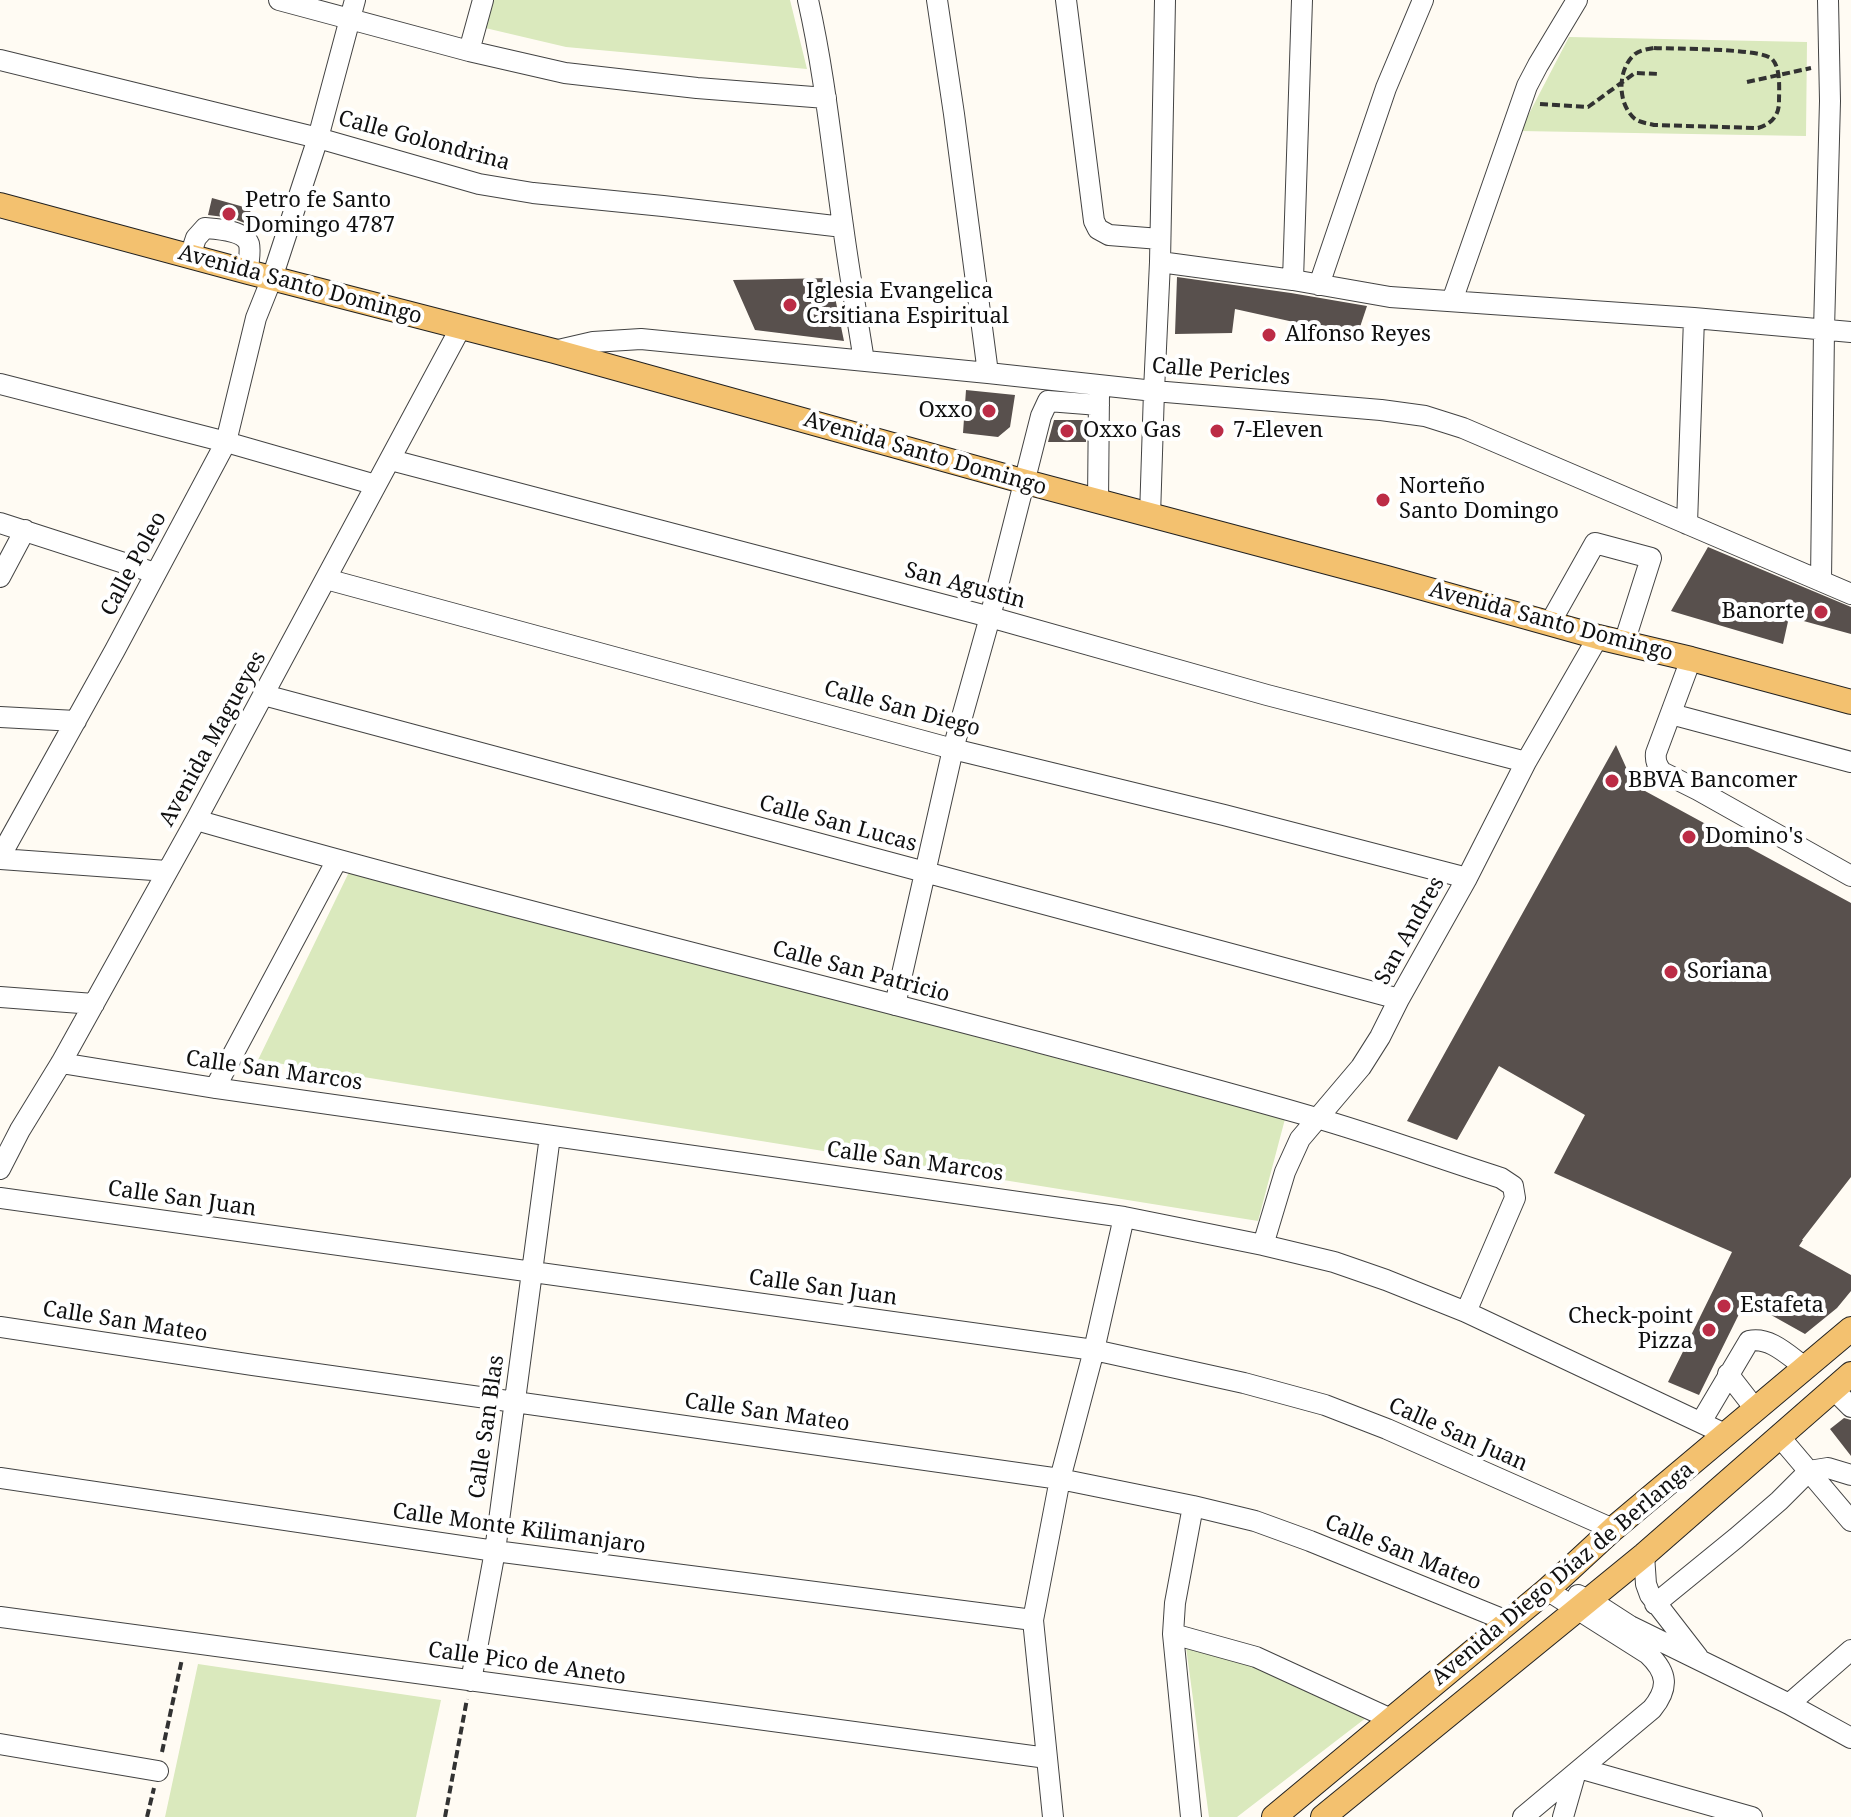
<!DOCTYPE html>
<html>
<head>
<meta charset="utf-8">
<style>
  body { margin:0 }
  canvas { display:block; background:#fffbf3 }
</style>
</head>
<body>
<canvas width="1851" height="1817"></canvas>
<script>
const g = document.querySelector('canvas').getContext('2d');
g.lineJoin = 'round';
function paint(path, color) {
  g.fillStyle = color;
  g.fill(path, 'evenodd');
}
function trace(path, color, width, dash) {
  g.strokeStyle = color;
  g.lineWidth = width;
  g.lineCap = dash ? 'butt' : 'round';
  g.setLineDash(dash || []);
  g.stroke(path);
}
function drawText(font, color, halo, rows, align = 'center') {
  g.font = font + ' "Noto Serif",serif';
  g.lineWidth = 8;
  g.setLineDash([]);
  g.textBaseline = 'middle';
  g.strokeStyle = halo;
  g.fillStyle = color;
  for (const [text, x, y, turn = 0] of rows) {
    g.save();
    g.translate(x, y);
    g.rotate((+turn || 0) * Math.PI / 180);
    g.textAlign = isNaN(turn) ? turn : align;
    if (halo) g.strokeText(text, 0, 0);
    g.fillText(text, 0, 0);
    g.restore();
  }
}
const green = new Path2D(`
  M490,0H790L807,69L566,47L481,27Z
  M1569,37L1807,42L1806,136L1520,131Z
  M350,870L1285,1119L1258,1221L258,1060Z
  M1186,1647L1241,1655L1371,1714L1237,1817H1209Z
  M198,1664L441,1700L416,1817H165Z`);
const building = new Path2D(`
  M212,198L251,209L247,224L232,218L208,215Z
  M1177,277L1291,293L1367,306L1357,336L1235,309L1232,333L1175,334Z
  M831,278L844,341L755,330L733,280Z
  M966,390L1015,395L1010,427L998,437L963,433Z
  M1054,420H1086V442H1048Z
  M1708,547L1851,607V634L1789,617L1783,644L1671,611Z
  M1616,745L1634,785L1851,903V1177L1802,1240H1803L1799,1246L1851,1275V1291L1837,1308L1805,1334L1755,1306L1741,1310L1699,1395L1668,1382L1732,1252L1554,1173L1585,1115L1499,1066L1457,1140L1407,1121Z
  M1844,1418L1851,1420V1456L1830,1429Z`);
const path = new Path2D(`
  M1654,48C1673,49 1761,48 1772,59C1781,68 1779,89 1779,102C1779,116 1771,124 1758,128L1654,125C1647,123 1641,123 1635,119C1617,104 1617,69 1635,54C1640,50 1648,49 1654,48Z
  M1747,82L1811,68
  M1540,104L1588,107L1635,73L1660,74
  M162,1752L182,1659
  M147,1817L154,1788
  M445,1817L467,1699`);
const minor = new Path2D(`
  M279,0L469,51L565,73L697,88L826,98
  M808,0C825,75 832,150 843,226C849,271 857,316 864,361
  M937,0L954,114L988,373
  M1066,0L1094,221L1098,229L1109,235L1160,239
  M469,51L483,0
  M0,60L318,138L479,184L533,193L663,206L843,227
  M190,256L196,238L205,228C218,229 244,230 249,244C251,252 248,263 248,272
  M1160,262L1293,280L1390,297L1694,318L1851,332
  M1293,280L1302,0
  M1319,285L1386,88L1423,0
  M1452,301L1527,86L1538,65L1577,0
  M554,351L593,342L641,339L988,373L1154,391L1381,410L1425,416L1463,428L1851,594
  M0,384L226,442L376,485
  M391,460L990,617L1267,695L1526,762
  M1098,502L1099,394
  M1150,516L1154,391L1160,262L1165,0
  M0,523L155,573
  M1687,524L1694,318
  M0,577L25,530
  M326,579L953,749L1224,815L1467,878
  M1821,581L1824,330L1830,101L1828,0
  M1550,623L1595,543L1651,558L1624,643
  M1691,659L1656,753C1655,761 1657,766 1662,772L1698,790L1851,876
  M264,695L1399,999
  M1671,714L1851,762
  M0,717L76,721
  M196,820C567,926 943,1012 1313,1117C1376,1135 1438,1158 1501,1178L1513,1186L1515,1198L1466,1312
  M0,857L115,650L226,442L256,318L272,278L318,138L355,0
  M0,859L167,871
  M0,997L94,1004
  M895,1005L953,749L990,617L1041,416L1048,401L1099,405
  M61,1063L215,1088L1124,1217L1263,1245L1334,1262L1386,1280L1466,1312L1727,1435
  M215,1088L337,860
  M0,1169L20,1130L61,1063L196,820L461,327
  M0,1198L1094,1350L1244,1383L1325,1405L1387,1429L1613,1529
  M1263,1245L1285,1172L1300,1139L1361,1067L1380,1037L1399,999L1467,878L1526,762L1598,637
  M0,1327L253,1365L1060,1479L1193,1506L1255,1521L1310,1541L1507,1621
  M1728,1374L1756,1410
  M1833,1389L1851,1407
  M1701,1422L1749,1341C1770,1336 1789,1356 1806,1368
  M1779,1436L1851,1521
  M0,1478L495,1551L1033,1620
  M1644,1555L1646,1584L1650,1595L1698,1657
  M1578,1595L1596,1604L1630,1626L1789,1704L1851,1738
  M1655,1604L1736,1538L1779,1501L1809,1471L1828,1468L1851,1475
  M0,1617L1047,1758
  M1173,1634L1256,1657L1391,1719
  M471,1681L495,1551L550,1136
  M1789,1704L1851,1650
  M0,1744L158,1771
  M1582,1769L1752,1817
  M1053,1817L1033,1620L1060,1479L1094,1350L1124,1217
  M1191,1817L1173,1634L1175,1603L1193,1506
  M1523,1817L1652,1709C1669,1688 1668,1673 1648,1654L1547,1590
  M1563,1817L1575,1775`);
const major = new Path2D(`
  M0,205L248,272L554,351L1026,482L1387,578L1598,637L1691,659L1851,702
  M1274,1817L1547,1590L1613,1529L1851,1329
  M1323,1817L1644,1555L1851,1374`);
const markers = [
  [229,214,8,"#bc2c46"],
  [790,305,8,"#bc2c46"],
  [1269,335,8,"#bc2c46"],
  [989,411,8,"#bc2c46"],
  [1067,431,8,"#bc2c46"],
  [1217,431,8,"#bc2c46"],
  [1383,500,8,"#bc2c46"],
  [1821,612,8,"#bc2c46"],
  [1612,781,8,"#bc2c46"],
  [1689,837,8,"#bc2c46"],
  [1671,972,8,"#bc2c46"],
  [1724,1306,8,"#bc2c46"],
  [1709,1330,8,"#bc2c46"]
];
const streetNames = [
  ["Calle Golondrina",424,141,15],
  ["Avenida Santo Domingo",300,285,15],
  ["Calle Pericles",1221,372,5],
  ["Avenida Santo Domingo",925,454,16],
  ["Calle Poleo",134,564,-62],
  ["San Agustin",965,586,15],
  ["Avenida Santo Domingo",1551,622,15],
  ["Calle San Diego",902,709,15],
  ["Avenida Magueyes",213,739,-61],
  ["Calle San Lucas",838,824,15],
  ["San Andres",1410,931,-61],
  ["Calle San Patricio",861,972,15],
  ["Calle San Marcos",274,1071,8],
  ["Calle San Marcos",915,1162,8],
  ["Calle San Juan",182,1199,8],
  ["Calle San Juan",823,1288,8],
  ["Calle San Mateo",125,1322,9],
  ["Calle San Mateo",767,1413,8],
  ["Calle San Blas",487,1427,-82],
  ["Calle San Juan",1458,1435,24],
  ["Calle Monte Kilimanjaro",519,1529,8],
  ["Calle San Mateo",1403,1553,22],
  ["Avenida Diego Díaz de Berlanga",1563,1574,-40],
  ["Calle Pico de Aneto",527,1664,8]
];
const poiNames = [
  ["Petro fe Santo",245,201],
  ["Domingo 4787",245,226],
  ["Iglesia Evangelica",806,292],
  ["Crsitiana Espiritual",806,317],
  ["Alfonso Reyes",1285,335],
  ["Oxxo",973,411,"right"],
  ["Oxxo Gas",1083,431],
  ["7-Eleven",1233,431],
  ["Norteño",1399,487],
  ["Santo Domingo",1399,512],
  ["Banorte",1805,612,"right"],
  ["BBVA Bancomer",1628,781],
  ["Domino's",1705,837],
  ["Soriana",1687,972],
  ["Estafeta",1740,1306],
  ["Check-point",1693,1317,"right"],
  ["Pizza",1693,1342,"right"]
];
paint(green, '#dae9bd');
paint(building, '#58504d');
trace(minor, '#434343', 22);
trace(major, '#212121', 26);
trace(path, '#323232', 4, [8, 4]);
trace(minor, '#fff', 20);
trace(major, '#f3c16f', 24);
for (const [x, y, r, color] of markers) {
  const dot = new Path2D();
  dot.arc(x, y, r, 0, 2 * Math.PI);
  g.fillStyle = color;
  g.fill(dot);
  trace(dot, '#fff', 3);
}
drawText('22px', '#101010', '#fff', streetNames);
drawText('22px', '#101010', '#fff', poiNames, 'left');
</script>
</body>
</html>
